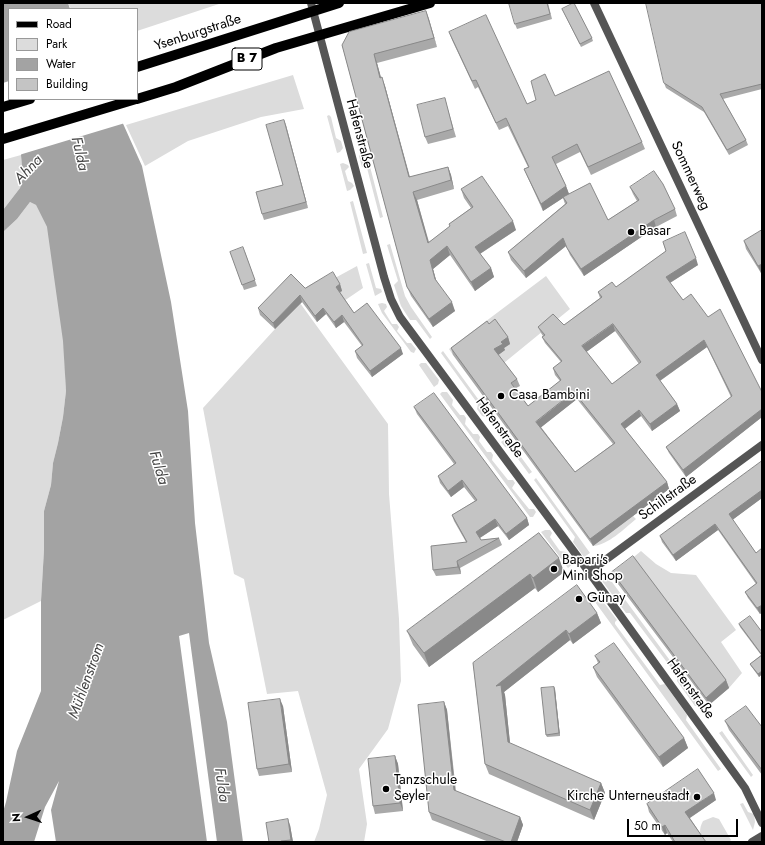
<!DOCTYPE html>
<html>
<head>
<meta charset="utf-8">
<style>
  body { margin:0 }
  #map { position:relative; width:765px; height:845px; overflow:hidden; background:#fff; font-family:Jost,sans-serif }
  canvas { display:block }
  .frame { position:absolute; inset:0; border:4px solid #000; pointer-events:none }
  .legend { position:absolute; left:8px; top:8px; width:130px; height:92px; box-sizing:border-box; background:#fff; border:1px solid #999; margin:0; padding:5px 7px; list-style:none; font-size:12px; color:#000 }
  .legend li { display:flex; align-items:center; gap:8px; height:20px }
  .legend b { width:20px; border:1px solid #999 }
  .north { position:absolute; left:8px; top:797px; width:40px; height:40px; -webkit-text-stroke:3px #fff; paint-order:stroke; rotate:267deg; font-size:11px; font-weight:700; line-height:16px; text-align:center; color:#000 }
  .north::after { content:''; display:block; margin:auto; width:14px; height:18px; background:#000; clip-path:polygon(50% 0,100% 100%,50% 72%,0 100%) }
  .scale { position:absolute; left:627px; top:819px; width:111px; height:18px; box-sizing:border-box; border:2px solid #000; border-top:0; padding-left:5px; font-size:12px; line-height:14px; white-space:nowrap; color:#000; -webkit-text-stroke:3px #fff; paint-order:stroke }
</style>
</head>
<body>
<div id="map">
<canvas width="765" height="845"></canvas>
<div class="frame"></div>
<ul class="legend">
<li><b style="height:5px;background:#000"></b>Road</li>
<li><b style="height:11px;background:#dcdcdc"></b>Park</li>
<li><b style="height:11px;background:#a3a3a3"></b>Water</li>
<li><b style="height:11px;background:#c4c4c4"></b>Building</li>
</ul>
<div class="north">N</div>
<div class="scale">50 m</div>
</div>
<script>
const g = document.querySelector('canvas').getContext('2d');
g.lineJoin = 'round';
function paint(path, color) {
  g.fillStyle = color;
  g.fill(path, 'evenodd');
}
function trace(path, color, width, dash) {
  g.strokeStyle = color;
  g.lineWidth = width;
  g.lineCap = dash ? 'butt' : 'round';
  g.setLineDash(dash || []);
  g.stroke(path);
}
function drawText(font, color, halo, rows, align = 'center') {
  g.font = font + ' Jost,sans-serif';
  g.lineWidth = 3;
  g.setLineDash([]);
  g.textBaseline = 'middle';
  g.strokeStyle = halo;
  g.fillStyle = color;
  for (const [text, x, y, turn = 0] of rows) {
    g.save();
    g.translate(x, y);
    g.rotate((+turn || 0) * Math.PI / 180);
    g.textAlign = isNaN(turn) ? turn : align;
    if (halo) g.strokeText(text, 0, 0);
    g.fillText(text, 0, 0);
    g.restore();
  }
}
const green = new Path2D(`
  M68,3H222L137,31V9H71Z
  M293,75L304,109L261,117L188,141L145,166L126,125Z
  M329,115L331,117L336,138L341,141L343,148L340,152L337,153L327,116Z
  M366,151L383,217L380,218L367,168L362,167L359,156L362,152Z
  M21,155L23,178L20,188L3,210V160Z
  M343,163L348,165L349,167L345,171L348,181L352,183L354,186L350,190L347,191L340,164Z
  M353,201L367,253L363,254L350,202Z
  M30,202L36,205L47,227L50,228L63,322L66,391L63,417L58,443L53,463L51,485L44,511V550L41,601L3,620V232L17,219Z
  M390,244L405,296L411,307L432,337L430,339L416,320H410L401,306L394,285L398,281L387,245Z
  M369,263L376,288L381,289L382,292L375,296L366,264Z
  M357,266L363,288L344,301L338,293L335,278Z
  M546,276L570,309L499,367L453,355L449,349Z
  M300,303L388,424L389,494L399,619L401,681L388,729L359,769L367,824L364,842H314L319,829L327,795L298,691L267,694L244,579L234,574L203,408L275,329Z
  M382,303L386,304L387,307L384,311L392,324H397L399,327L397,331L407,343H411L416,349L414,353L411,352L382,313L378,304Z
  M443,351L489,414L486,417L482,416L477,409L478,404L441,353Z
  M421,363H426L439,380L438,384L434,387L419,365Z
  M442,392H447L453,400L452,405L460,415H464L466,418L465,424L473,434H478L480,437L479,441L487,452H491L493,455L492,460L508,480H513L515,483L512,488L529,509H534L536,512L533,517H530L440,394Z
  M507,438L532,472L529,474L510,448L505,447L501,442Z
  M536,478L590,553L584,557L573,542L575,537L534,480Z
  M633,516L636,519C624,529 608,545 593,546Z
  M545,530H550L552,533L550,537L560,551L566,552L574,563L568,568L541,532Z
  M641,551L656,564L671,573L696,575L736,630L721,642L742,673L729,688L617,571Z
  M605,579L612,582L711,716L708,718L699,706H695L677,681L678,677L630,613H626L602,581Z
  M595,591L617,620L615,622V624L660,685L665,684L687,715L686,720L721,769L718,771L590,595Z
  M722,731L753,775L751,777L719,733Z
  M743,803L748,812L754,814L755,822L753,830L740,804Z
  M713,817L719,819L731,840L729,842H704C699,835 699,828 703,821Z`);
const water = new Path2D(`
  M3,3H68L70,9H9V99H112L142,166L171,302L188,411L195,523L209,643L227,722L243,842H217L189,633L179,636L207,842H56L51,810L59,781L45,807L34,842H3V812L6,802L17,751L41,691V601L44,550V511L51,485L53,463L58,443L63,417L66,391L63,341L47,227L36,205L30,202L17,219L3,232V210L20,188L23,178L21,155L23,146L3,102Z`);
const pier = new Path2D(`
  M9,81V99H114L125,123L19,155L21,147L3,107V83Z`);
const street = new Path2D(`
  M311,3L384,277L391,299L400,317L589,572L745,788L762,823
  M594,3L762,360
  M589,572L762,445
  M752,842L762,836`);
const primary = new Path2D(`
  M137,67L339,3
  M137,99L176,87L276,48L430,3
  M3,107L30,99
  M3,139L136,99`);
const wall = new Path2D(`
  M548,3L552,19L517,29L515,24Z
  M762,3V89L723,99L746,140L748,145L729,155L704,112L666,88L664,83Z
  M562,9L592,38L593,41L581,47Z
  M426,11L437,47L377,63L381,77L385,86L410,177L448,167L451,175L454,189L417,200L429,242L450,227L449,224L471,208L464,198L461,189L516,230L480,254L491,268L494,277L475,291L450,255L433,269L436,280L455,311L433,327L411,296L407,287L342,45Z
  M449,32L527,104L555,96L642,142L645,149L591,175L580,152L556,164L566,186L569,194L608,220L637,201L633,194L630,187L675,209L677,216L656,227L584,276L570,255L566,246L526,278L511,260L508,252L565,204L563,198L543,211L527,176L524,169L528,167L508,126L499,130L478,87L475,89L452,40Z
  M445,98L447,106L456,137L428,144L425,137Z
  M284,120L308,208L264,220L262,214L283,185Z
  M762,230V273H761L746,249L744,241Z
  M663,242L698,265L670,283L683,300L762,392V417L686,477L669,453L666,447L731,397L707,347L660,381L677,404L680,411L652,431L641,416L625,429L667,482L669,489L593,546L453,355L451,348L489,324L508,337L510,344L504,348L505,350L498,355L517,379L520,386L516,388L528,406L560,381L555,375L553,368L561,362L545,343L542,337L543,336L541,333L538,327L564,325L600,298L598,292L616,287L666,251ZM615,331L639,364L612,384L586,352ZM577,399L613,444L575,472L541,427Z
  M230,252H245L257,286L244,290Z
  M340,284L342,291L340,292L354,313L403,354L372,377L357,358L355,351L362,346L344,322L336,328L326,314L317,322L302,302L275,329L260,315L258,308L305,288Z
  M414,407L527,518L529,525L509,540L498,526L480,538L481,540L499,538L502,545L460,568L461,574L436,576L433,570L466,542L454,521L452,515L475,501L464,487L451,497L440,483L438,476L454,464L417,414Z
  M762,461V498L732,520L756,553L760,614L748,598L745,592L756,584L718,530L676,561L662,542L660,536Z
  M539,533L564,572L538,592L535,588L429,667L413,645L407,631Z
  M612,572L726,680L729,688L709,705L615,580Z
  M597,613L601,623L573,644L570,640L504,692L505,695L510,744L601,783L605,793L594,820L489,774L485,764L473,663Z
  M739,624L762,632V674L759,677L751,666L750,664L761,655L740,627Z
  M595,656L684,738L688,748L663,767L597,677L593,667L598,663Z
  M554,687L555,689L560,736L547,737L546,735Z
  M444,702L447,710L456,791L520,817L523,825L517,842H489L432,820L429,812Z
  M283,706L292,772L259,776L257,769Z
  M725,721L762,727V775L729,730Z
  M395,756L398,764L403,811L375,814L373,806Z
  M716,800L690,818L706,842H673L667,833L665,835L649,812L647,804Z
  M290,825L293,842H269Z`);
const shadedWall = new Path2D(`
  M426,11L429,19L437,47L434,38Z
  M374,54L377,63L383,86L380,78Z
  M382,77L385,86L412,186L409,177Z
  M284,120L286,125L308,208L306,202Z
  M448,167L451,175L454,189L451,180Z
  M566,186L569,194L543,211L541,204Z
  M413,192L417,200L431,251L428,243Z
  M654,220L656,227L584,276L581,269Z
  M513,221L516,230L478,255L475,247Z
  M563,238L566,246L526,278L524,271Z
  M447,246L450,255L433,269L438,287L435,279L430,260Z
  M696,258L698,265L668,284L666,277Z
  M762,264V273H761L758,266Z
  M491,268L494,277L475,291L471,282Z
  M340,284L342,291L338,293L336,287Z
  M300,295L302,302L275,329L273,323Z
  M452,302L455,311L433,327L429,319Z
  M323,308L326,314L317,322L315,316Z
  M342,315L344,322L336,328L334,322Z
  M613,324L615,331L585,353L582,346Z
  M508,337L510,344L504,348L505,350L497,356L494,349L501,342Z
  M704,340L707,347L658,382L656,375Z
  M401,348L403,354L372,377L370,371Z
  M574,392L577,399L539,429L536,422Z
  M677,404L680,411L652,431L650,424Z
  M762,409V417L686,477L683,470Z
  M639,410L641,416L623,430L621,424Z
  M462,480L464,487L451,497L448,491Z
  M667,482L669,489L593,546L590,539Z
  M762,490V498L731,521L729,514Z
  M527,518L529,525L509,540L506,534Z
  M495,519L498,526L478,539L476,532Z
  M715,524L718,530L676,561L673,555Z
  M559,558L564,572L538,592L533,578Z
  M457,561L460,568L461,574L458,567Z
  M530,574L535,588L429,667L424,653Z
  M762,605V613L760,614L757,608Z
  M597,613L601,623L573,644L569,634Z
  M566,630L570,640L504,692L505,695L511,752L508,742L496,686Z
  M762,671V674L759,677L758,674Z
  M726,680L729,688L709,705L706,698Z
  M554,687L555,689L560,736L559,733Z
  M280,699L283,706L292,772L289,764Z
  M444,702L447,710L456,798L454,790Z
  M684,738L688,748L663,767L659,757Z
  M395,756L398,764L403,811L400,803Z
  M601,783L605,793L594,820L590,810Z
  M714,793L716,800L688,819L685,812Z
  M520,817L523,825L517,842H511Z
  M288,819L290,825L293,842H292L291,840Z
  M665,825L667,833L665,835L662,827Z`);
const building = new Path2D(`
  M509,3H547L550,14L515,24Z
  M574,3L592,38L580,44L562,9Z
  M646,3H762V84L720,94L746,140L727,150L702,107L664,83Z
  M426,11L434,38L374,54L380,78L382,77L409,177L448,167L451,180L413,192L428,243L450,226L449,224L473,207L461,189L482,176L513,221L475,247L491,268L471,282L447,246L430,260L435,279L452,302L429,319L407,287L342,45L349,32Z
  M486,15L527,104L536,100L531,81L545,74L555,96L609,71L642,142L588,167L577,144L552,157L566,186L541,204L524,169L529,167L506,118L496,123L476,80L472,81L449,32Z
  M445,98L453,129L425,137L417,105Z
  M284,120L306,202L262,214L256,192L283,185L266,125Z
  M654,171L663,184L675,209L654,220L581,269L567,248L563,238L524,271L508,252L567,203L563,197L590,183L608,220L639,200L630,187Z
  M762,230V264L758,266L744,241Z
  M685,232L696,258L666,277L683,300L691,294L708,317L720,309L762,392V409L683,470L666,447L732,396L704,340L656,375L677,404L650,424L639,410L621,424L667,482L590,539L451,348L487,321L489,324L495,319L508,337L501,342L503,344L494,349L517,379L511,383L528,406L561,380L553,368L562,361L542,337L545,335L538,327L553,314L564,325L602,297L598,292L612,282L616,287L666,251L663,242ZM613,324L641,362L612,384L582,346ZM574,392L615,443L575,472L536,422Z
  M243,247L255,280L242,285L230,252Z
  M333,272L340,284L336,287L354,313L367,303L401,348L370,371L355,351L363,345L342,315L334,322L323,308L315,316L300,295L273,323L258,308L291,274L305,288Z
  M434,393L527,518L506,534L495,519L476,532L481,540L499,538L457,561L458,567L433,570L431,546L467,542L452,515L477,500L462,480L448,491L438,476L456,463L414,407Z
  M762,461V490L729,514L756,553L762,548V605L757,608L745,592L757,583L715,524L673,555L660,536Z
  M539,533L559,558L533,578L530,574L424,653L407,631Z
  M633,556L726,680L706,698L612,572Z
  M577,585L597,613L569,634L566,630L496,686L501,685L508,742L601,783L590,810L485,764L473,663Z
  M750,616L762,632V671L758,674L750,664L762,655L739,624Z
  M614,643L684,738L659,757L593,667L600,662L595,656Z
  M554,687L559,733L546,735L541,688Z
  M280,699L289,764L257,769L248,703Z
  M444,702L454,790L520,817L511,842H506L429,812L418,705Z
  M746,706L762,727V770L725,721Z
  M395,756L400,803L373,806L368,759Z
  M698,769L714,793L685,812L706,842H675L665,825L662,827L647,804Z
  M288,819L291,840L281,841V842H269L266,823Z`);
const markers = [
  [631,232,4,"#000"],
  [501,396,4,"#000"],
  [554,569,4,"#000"],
  [579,599,4,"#000"],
  [386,789,4,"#000"],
  [697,797,4,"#000"]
];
const shields = [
  [247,59,30]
];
const shieldNames = [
  ["B 7",247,59]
];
const streetNames = [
  ["Ysenburgstraße",198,33,-18],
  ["Hafenstraße",359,134,75],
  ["Sommerweg",690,176,65],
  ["Hafenstraße",499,428,54],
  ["Schillstraße",668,498,-36],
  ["Hafenstraße",690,689,54]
];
const poiNames = [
  ["Basar",639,232],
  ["Casa Bambini",509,396],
  ["Bapari's",562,561],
  ["Mini Shop",562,577],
  ["Günay",587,599],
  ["Tanzschule",394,781],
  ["Seyler",394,797],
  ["Kirche Unterneustadt",689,797,"right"]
];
const waterNames = [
  ["Fulda",79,154,77],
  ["Ahna",29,170,-46],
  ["Fulda",158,468,73],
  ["Mühlenstrom",87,681,-70],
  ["Fulda",221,785,82]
];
paint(green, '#dcdcdc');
paint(water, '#a3a3a3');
paint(pier, '#fff');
trace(street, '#555', 8);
trace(primary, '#000', 10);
paint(wall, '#a9a9a9');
paint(shadedWall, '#898989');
paint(building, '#c4c4c4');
trace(building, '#898989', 1);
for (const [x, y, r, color] of markers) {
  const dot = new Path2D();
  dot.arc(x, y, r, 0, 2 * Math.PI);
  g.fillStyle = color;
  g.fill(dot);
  trace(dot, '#fff', 1.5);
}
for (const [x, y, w] of shields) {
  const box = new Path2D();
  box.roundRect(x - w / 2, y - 11, w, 22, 3);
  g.fillStyle = '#fff';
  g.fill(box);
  trace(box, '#000', 1);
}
drawText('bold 13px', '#000', null, shieldNames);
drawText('14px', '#000', '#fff', streetNames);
drawText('14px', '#000', '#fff', poiNames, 'left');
drawText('italic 15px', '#444', '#fff', waterNames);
</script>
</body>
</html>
